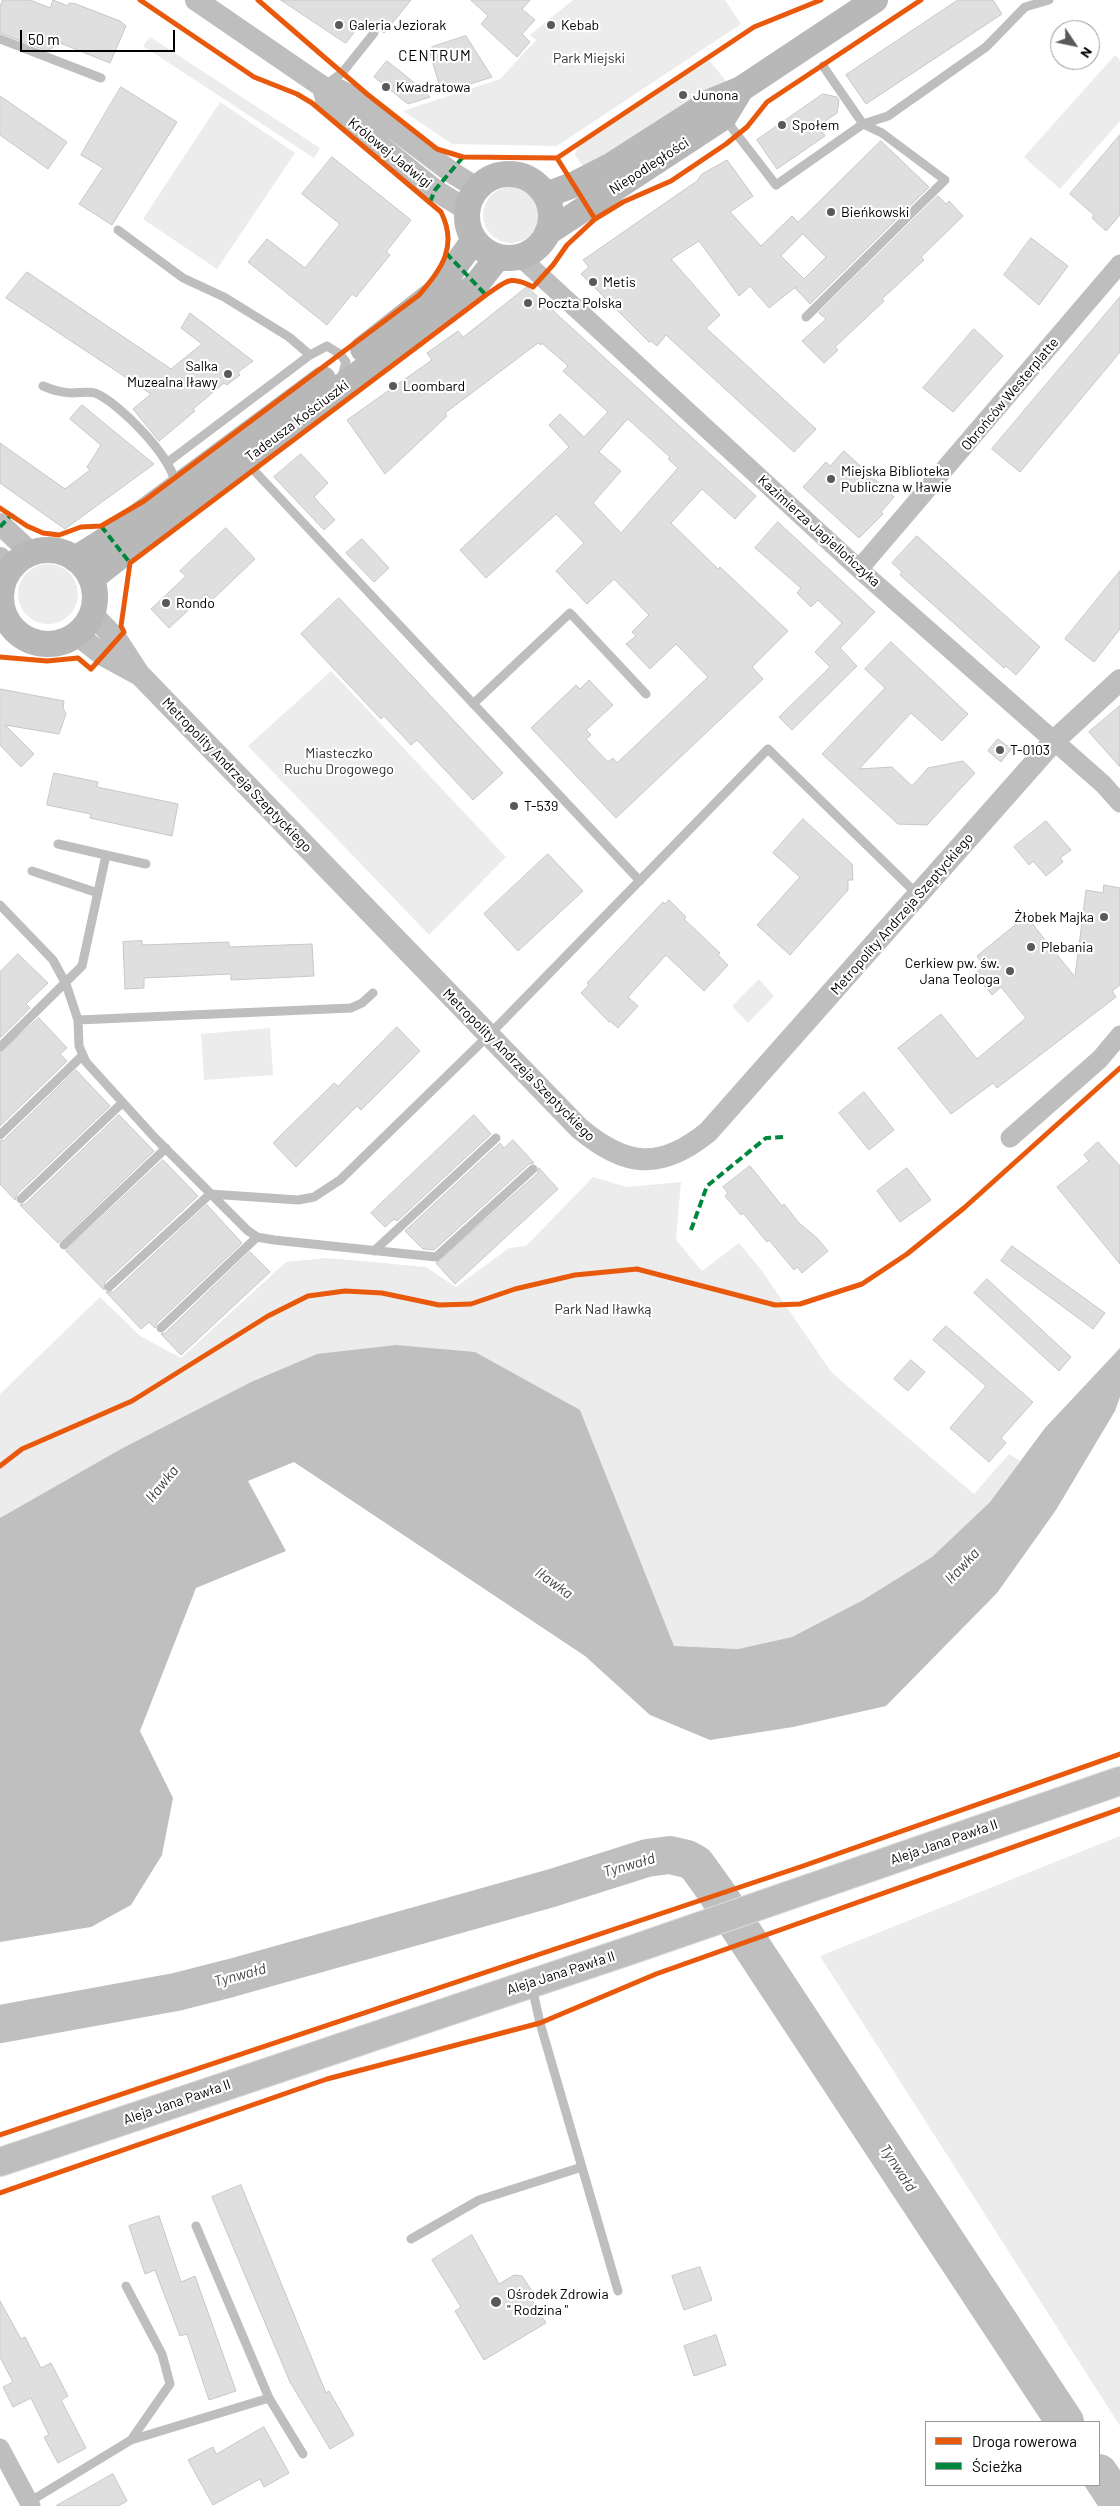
<!DOCTYPE html>
<html>
<head>
<meta charset="utf-8">
<style>
  body { margin:0 }
  #map { position:relative; width:1120px; height:2506px; overflow:hidden; background:#fff; font-family:Barlow,sans-serif }
  canvas { display:block }
  .legend { position:absolute; left:925px; top:2421px; width:175px; height:65px; box-sizing:border-box; background:#fff; border:1px solid #999; margin:0; padding:6px 9px; list-style:none; font-size:15px; color:#000 }
  .legend li { display:flex; align-items:center; gap:10px; height:25px }
  .legend b { width:25px; border:1px solid #999 }
  .north { position:absolute; left:1050px; top:20px; width:50px; height:50px; box-sizing:border-box; background:#fff; border:1px solid #999; border-radius:50%; rotate:124deg; font-size:14px; font-weight:700; line-height:20px; text-align:center; color:#000 }
  .north::after { content:''; display:block; margin:auto; width:18px; height:22px; background:#595959; clip-path:polygon(50% 0,100% 100%,50% 72%,0 100%) }
  .scale { position:absolute; left:20px; top:30px; width:155px; height:22px; box-sizing:border-box; border:2px solid #000; border-top:0; padding-left:6px; font-size:15px; line-height:18px; white-space:nowrap; color:#000; -webkit-text-stroke:4px #fff; paint-order:stroke }
</style>
</head>
<body>
<div id="map">
<canvas width="1120" height="2506"></canvas>
<ul class="legend">
<li><b style="height:6px;background:#e8590c"></b>Droga rowerowa</li>
<li><b style="height:6px;background:#00873e"></b>Ścieżka</li>
</ul>
<div class="north">N</div>
<div class="scale">50 m</div>
</div>
<script>
const g = document.querySelector('canvas').getContext('2d');
g.lineJoin = 'round';
function paint(path, color) {
  g.fillStyle = color;
  g.fill(path, 'evenodd');
}
function trace(path, color, width, dash) {
  g.strokeStyle = color;
  g.lineWidth = width;
  g.lineCap = dash ? 'butt' : 'round';
  g.setLineDash(dash || []);
  g.stroke(path);
}
function drawText(font, color, halo, rows, align = 'center') {
  g.font = font + ' Barlow,sans-serif';
  g.lineWidth = 4.5;
  g.setLineDash([]);
  g.textBaseline = 'middle';
  g.strokeStyle = halo;
  g.fillStyle = color;
  for (const [text, x, y, turn = 0] of rows) {
    g.save();
    g.translate(x, y);
    g.rotate((+turn || 0) * Math.PI / 180);
    g.textAlign = isNaN(turn) ? turn : align;
    if (halo) g.strokeText(text, 0, 0);
    g.fillText(text, 0, 0);
    g.restore();
  }
}
const green = new Path2D(`
  M573,0H725L741,24L557,146L452,144L403,111L500,79L536,40L530,35Z
  M150,37L320,148L314,158L143,46Z
  M1115,55L1120,60V121L1060,189L1024,157Z
  M708,59L726,81L586,170L575,155L578,146Z
  M220,102L295,153L217,269L143,219Z
  M483 215a28 28 0 1 1 56 0a28 28 0 1 1-56 0Z
  M18 594a30 30 0 1 1 60 0a30 30 0 1 1-60 0Z
  M331,671L506,857L429,935L248,746Z
  M759,979L774,996L748,1023L732,1006Z
  M270,1028L273,1075L204,1080L201,1034Z
  M593,1177L627,1187L681,1182L676,1240L702,1271L739,1243L762,1271L832,1373L974,1494L1009,1454L1020,1461L990,1502L932,1557L863,1600L792,1637L738,1649L673,1646L580,1410L317,1354L251,1382L177,1421L0,1519V1394L100,1297L140,1336L181,1358L286,1262L327,1258L426,1267L456,1287L509,1248L526,1246Z
  M1120,1836V2426L820,1956Z`);
const water = new Path2D(`
  M396,1345L475,1352L580,1410L674,1646L738,1649L792,1637L863,1600L932,1557L990,1502L1045,1428L1120,1348V1397L1115,1411L1056,1510L997,1593L886,1706L793,1727L710,1740L650,1715L585,1656L294,1462L248,1481L286,1551L196,1588L140,1731L173,1798L162,1855L131,1905L91,1927L0,1942V1518L121,1449L251,1382L317,1354Z`);
const river = new Path2D(`
  M0,2024L176,1992L231,1978L552,1888L647,1858L670,1855L687,1859L696,1864L714,1889L1065,2422
  M1099,2473L1120,2505`);
const building = new Path2D(`
  M3,0H30L50,8L53,0L68,6L69,3L76,4L120,21L126,26L110,63L60,43L47,51L0,33V7Z
  M281,0H411L384,33L365,18L346,43Z
  M471,0H530L522,9L535,20L522,34L530,42L517,57L481,24L488,16Z
  M958,0H993L1002,14L866,104L846,75Z
  M466,36L492,77L442,93L430,54L432,47Z
  M387,61L411,80L430,97L408,104L374,77Z
  M121,87L177,122L112,225L79,204L103,168L81,155Z
  M823,94L837,97L839,100L837,113L818,126L825,136L777,169L757,140Z
  M0,96L67,142L48,169L0,135Z
  M1120,135V215L1106,231L1092,218L1094,215L1070,194Z
  M881,141L929,187L810,304L795,288L797,286L769,308L750,286L739,296L699,241L671,259L720,315L706,328L816,429L794,452L666,335L657,346L651,341L649,342L581,274L589,267L583,260L697,181L702,174L727,160L753,196L730,212L761,246L792,216L798,222ZM803,234L826,257L804,279L781,256Z
  M332,157L411,220L386,252L390,255L356,297L352,294L327,325L248,262L267,239L305,268L340,224L302,194Z
  M938,196L946,204L949,201L963,216L921,257L924,260L882,299L884,301L835,347L838,350L824,363L802,341L826,319L819,313Z
  M1031,238L1068,266L1039,305L1004,275Z
  M27,272L171,369L202,344L181,328L190,313L253,361L238,372L240,375L227,385L224,383L193,409L195,411L159,441L133,409L151,394L6,298Z
  M527,287L756,496L735,519L702,489L671,523L718,569L720,567L788,631L752,667L763,679L616,818L531,728L576,685L580,689L589,680L613,705L586,730L591,735L586,739L608,762L613,758L617,763L708,677L676,644L650,669L626,644L636,636L632,632L649,615L614,579L587,604L556,571L584,543L556,514L486,578L460,550L569,447L549,425L560,414L584,437L608,412L563,371L568,366L542,343L541,345L538,343L445,413L447,416L385,474L347,420L432,360L427,353L458,331L463,337ZM628,419L670,457L668,459L678,468L621,533L593,503L621,471L599,452Z
  M1120,297V352L1020,472L992,449Z
  M974,329L1003,356L953,412L923,388Z
  M82,405L154,464L65,529L0,483V443L65,489L90,470L87,467L101,445L70,419Z
  M844,451L894,497L881,512L883,514L859,538L803,487L826,462L830,466Z
  M301,454L328,483L314,497L335,520L324,530L274,477Z
  M778,522L875,612L840,648L857,666L792,730L779,717L830,667L815,652L842,623L818,600L811,607L797,593L801,588L755,548Z
  M226,528L255,559L212,600L206,594L169,628L151,609L186,576L180,571Z
  M917,536L1040,647L1016,675L1006,666L1004,668L900,575L902,572L892,563Z
  M362,539L389,568L374,582L346,553Z
  M1120,571V629L1094,662L1065,639Z
  M339,598L503,773L473,800L417,740L411,745L384,716L381,719L301,634Z
  M891,642L968,714L942,741L911,713L859,769L892,767L912,786L928,768L963,761L975,773L927,825L898,824L822,754L885,688L865,669Z
  M0,689L64,701L63,708L66,714L59,734L5,725L34,754L21,767L0,745Z
  M1120,706V767L1089,732Z
  M998,739L1011,749L1001,762L988,751Z
  M54,773L98,782L97,787L178,804L172,836L90,818L91,814L47,805Z
  M803,819L852,864L853,880H848V890L790,955L757,925L800,877L773,853Z
  M1046,821L1071,850L1060,858L1063,862L1046,876L1033,861L1029,865L1014,847Z
  M548,854L583,891L518,951L484,914Z
  M1104,885L1120,888V985L1112,991L1116,997L997,1088L993,1083L951,1114L898,1048L941,1014L977,1059L1026,1018L1001,987L992,995L975,974L984,966L977,956L1026,916L1075,977L1086,890L1103,893Z
  M669,900L686,917L684,919L720,953L718,955L728,965L704,991L666,955L628,997L638,1006L618,1028L610,1021L609,1022L581,993L589,985L587,983L663,902L665,904Z
  M142,941V945L229,942V947L312,944L314,976L231,980V974L144,978V988L125,989L123,942Z
  M18,954L48,983L26,1004L30,1008L0,1038V972Z
  M39,1018L67,1048L60,1054L67,1061L0,1126V1053Z
  M397,1027L420,1051L361,1110L357,1106L296,1167L273,1143L334,1083L338,1086Z
  M76,1070L110,1106L17,1194L15,1200L0,1184V1141L4,1140Z
  M864,1092L894,1130L869,1150L839,1113Z
  M119,1115L154,1151L58,1243L20,1205L25,1204Z
  M474,1115L491,1134L397,1221L394,1219L385,1227L371,1213Z
  M513,1140L534,1163L529,1164L434,1250L423,1249L405,1231L500,1143L504,1148Z
  M1098,1142L1120,1166V1264L1057,1187L1089,1161L1084,1155Z
  M163,1160L198,1196L105,1282L104,1290L66,1251Z
  M750,1166L782,1206L784,1204L799,1223L817,1238L828,1251L802,1273L797,1267L794,1270L769,1240L767,1242L743,1213L741,1215L725,1196L728,1193L723,1187Z
  M539,1168L558,1189L455,1284L436,1263L537,1174Z
  M907,1168L931,1200L900,1222L877,1191Z
  M207,1205L242,1243L157,1323L155,1328L149,1322L141,1329L106,1292H113Z
  M1012,1246L1105,1313L1093,1329L1001,1261Z
  M250,1252L270,1272L181,1355L161,1334L165,1333Z
  M987,1279L1071,1357L1059,1371L974,1293Z
  M946,1326L1033,1402L1001,1438L1006,1443L989,1462L950,1428L986,1386L933,1340Z
  M911,1360L925,1372L908,1391L894,1379Z
  M241,2185L326,2393L329,2391L354,2435L330,2449L290,2382L212,2197Z
  M159,2216L181,2282L195,2276L236,2391L209,2400L187,2334L180,2336L155,2270L145,2274L129,2226Z
  M472,2235L499,2284L514,2275L522,2276L534,2294L530,2297L546,2323L484,2360L455,2311L461,2307L432,2260Z
  M700,2267L712,2300L684,2310L672,2276Z
  M0,2301L21,2339L25,2337L41,2368L51,2363L68,2396L61,2400L86,2448L58,2463L44,2437L49,2435L31,2398L13,2407L3,2387L13,2382L0,2357Z
  M716,2335L726,2365L694,2376L684,2346Z
  M264,2427L289,2473L264,2487L260,2479L213,2505L188,2460L213,2447L216,2454Z
  M113,2474L127,2501L118,2506H56Z`);
const service = new Path2D(`
  M0,39L101,78
  M327,84L342,73L374,33
  M725,119L776,185L863,124L888,116L986,47L1025,7L1049,0
  M118,230L183,278L224,297L289,337L310,355L327,346L340,354L346,362L341,379
  M806,317L945,180L882,133L863,124L823,66
  M43,386C53,390 61,393 72,393C79,393 88,391 95,393C119,402 175,460 175,485
  M168,462L310,355
  M246,462L640,881
  M473,704L570,613L646,694
  M58,844L106,855
  M32,871L98,893
  M0,905L53,960L66,984L78,1020L79,1046L86,1062L155,1138L247,1230L257,1237L274,1240L436,1257L533,1169
  M78,1020L351,1008L362,1003L373,993
  M0,1047L82,966L106,855L146,864
  M0,1135L82,1056
  M21,1199L122,1103
  M64,1245L166,1148
  M374,1251L496,1138
  M109,1287L210,1194L298,1200L314,1197L340,1180L489,1035L768,749L917,894
  M161,1328L257,1237
  M532,1987L540,2023L618,2291
  M196,2226L269,2398L303,2454
  M411,2239L479,2200L582,2167
  M126,2286L162,2354L170,2384L131,2440
  M29,2502L131,2440L269,2398`);
const minor = new Path2D(`
  M520,257L859,569L1103,784L1120,803
  M859,569L1120,264
  M1010,1138L1100,1059L1120,1035
  M0,2448L31,2506`);
const tertiary = new Path2D(`
  M196,0L323,87L339,90L351,96L451,172L477,188
  M323,87L327,103L435,190L467,210
  M0,524L31,553
  M0,558L9,569
  M91,613L117,640L139,674L579,1128C625,1167 660,1171 708,1132L1054,741L1120,680
  M76,634L103,655L138,674`);
const secondary = new Path2D(`
  M467 216a42 42 0 1 1 84 0a42 42 0 1 1-84 0Z
  M546,195L573,185L612,165L712,101L741,89L875,0
  M547,233L724,117L741,89
  M363,349L438,290L474,240
  M1 597a47 47 0 1 1 94 0a47 47 0 1 1-94 0Z
  M75,559L110,537L323,379
  M91,579L190,501L476,285L498,257`);
const primary = new Path2D(`
  M0,2162L634,1949L1120,1781`);
const quiet = new Path2D(`
  M430,202L435,190L463,157
  M446,253L486,295
  M101,526L130,563
  M0,527L11,515L14,517
  M691,1230L707,1186L766,1138L783,1137`);
const cycleway = new Path2D(`
  M258,0L367,94L437,149L463,157L557,158L754,27L821,0
  M557,158L595,219
  M0,508L27,526L43,533L59,535L81,527L101,526L144,501L419,295C442,269 458,246 441,212L312,103L297,94L254,77L140,0
  M0,657L47,661L78,658L91,669L124,632L121,626L130,563L486,295C506,282 509,274 533,287L553,265L567,245L595,219L623,202L671,181L726,144L747,127L767,102L921,0
  M0,1466L22,1449L132,1401L268,1316L308,1296L345,1291L382,1293L439,1305L471,1304L515,1289L575,1275L637,1269L775,1305L800,1304L862,1284L907,1254L964,1208L1120,1068
  M0,2135L803,1866L1120,1754
  M0,2193L327,2079L540,2023L656,1974L1120,1809`);
const markers = [
  [339,25,5,"#595959"],
  [551,25,5,"#595959"],
  [386,87,5,"#595959"],
  [683,95,5,"#595959"],
  [782,125,5,"#595959"],
  [831,212,5,"#595959"],
  [593,282,5,"#595959"],
  [528,303,5,"#595959"],
  [228,374,5,"#595959"],
  [393,386,5,"#595959"],
  [831,479,5,"#595959"],
  [166,603,5,"#595959"],
  [1000,750,5,"#595959"],
  [514,806,5,"#595959"],
  [1104,917,5,"#595959"],
  [1031,947,5,"#595959"],
  [1010,971,5,"#595959"],
  [496,2302,6,"#595959"]
];
const poiNames = [
  ["Galeria Jeziorak",349,25],
  ["Kebab",561,25],
  ["Kwadratowa",396,87],
  ["Junona",693,95],
  ["Społem",792,125],
  ["Bieńkowski",841,212],
  ["Metis",603,282],
  ["Poczta Polska",538,303],
  ["Salka",218,366,"right"],
  ["Muzealna Iławy",218,382,"right"],
  ["Loombard",403,386],
  ["Miejska Biblioteka",841,471],
  ["Publiczna w Iławie",841,487],
  ["Rondo",176,603],
  ["T-0103",1010,750],
  ["T-539",524,806],
  ["Żłobek Majka",1094,917,"right"],
  ["Plebania",1041,947],
  ["Cerkiew pw. św.",1000,963,"right"],
  ["Jana Teologa",1000,979,"right"],
  ["Ośrodek Zdrowia",507,2294],
  ["\" Rodzina \"",507,2310]
];
const parkNames = [
  ["Park Miejski",589,58],
  ["Miasteczko",339,753],
  ["Ruchu Drogowego",339,769],
  ["Park Nad Iławką",603,1309]
];
const streetNames = [
  ["Królowej Jadwigi",390,153,39],
  ["Niepodległości",649,166,-33],
  ["Obrońców Westerplatte",1010,394,-50],
  ["Tadeusza Kościuszki",297,421,-37],
  ["Kazimierza Jagiellończyka",819,531,42],
  ["Metropolity Andrzeja Szeptyckiego",237,775,46],
  ["Metropolity Andrzeja Szeptyckiego",902,914,-49],
  ["Metropolity Andrzeja Szeptyckiego",519,1065,45],
  ["Aleja Jana Pawła II",944,1842,-19],
  ["Aleja Jana Pawła II",561,1973,-18],
  ["Aleja Jana Pawła II",177,2102,-19]
];
const neighbourhoodNames = [
  ["CENTRUM",435,56]
];
const waterNames = [
  ["Iławka",162,1484,-51],
  ["Iławka",962,1566,-47],
  ["Iławka",554,1583,36],
  ["Tynwałd",629,1865,-16],
  ["Tynwałd",240,1975,-15],
  ["Tynwałd",898,2168,57]
];
paint(green, '#ececec');
paint(water, '#bfbfbf');
trace(river, '#bfbfbf', 38);
paint(building, '#dfdfdf');
trace(building, '#c7c7c7', 1);
trace(primary, '#dbdbdb', 30);
trace(service, '#bebebe', 9);
trace(minor, '#bebebe', 19);
trace(tertiary, '#bebebe', 22);
trace(secondary, '#b8b8b8', 26);
trace(primary, '#bebebe', 28);
trace(quiet, '#00873e', 4, [8, 4]);
trace(cycleway, '#e8590c', 5);
for (const [x, y, r, color] of markers) {
  const dot = new Path2D();
  dot.arc(x, y, r, 0, 2 * Math.PI);
  g.fillStyle = color;
  g.fill(dot);
  trace(dot, '#fff', 2);
}
drawText('14px', '#000', '#fff', poiNames, 'left');
drawText('14px', '#333', '#fff', parkNames);
drawText('14px', '#000', '#fff', streetNames);
g.letterSpacing = '1px';
drawText('15px', '#000', '#fff', neighbourhoodNames);
g.letterSpacing = '0px';
drawText('italic 15px', '#444', '#fff', waterNames);
</script>
</body>
</html>
